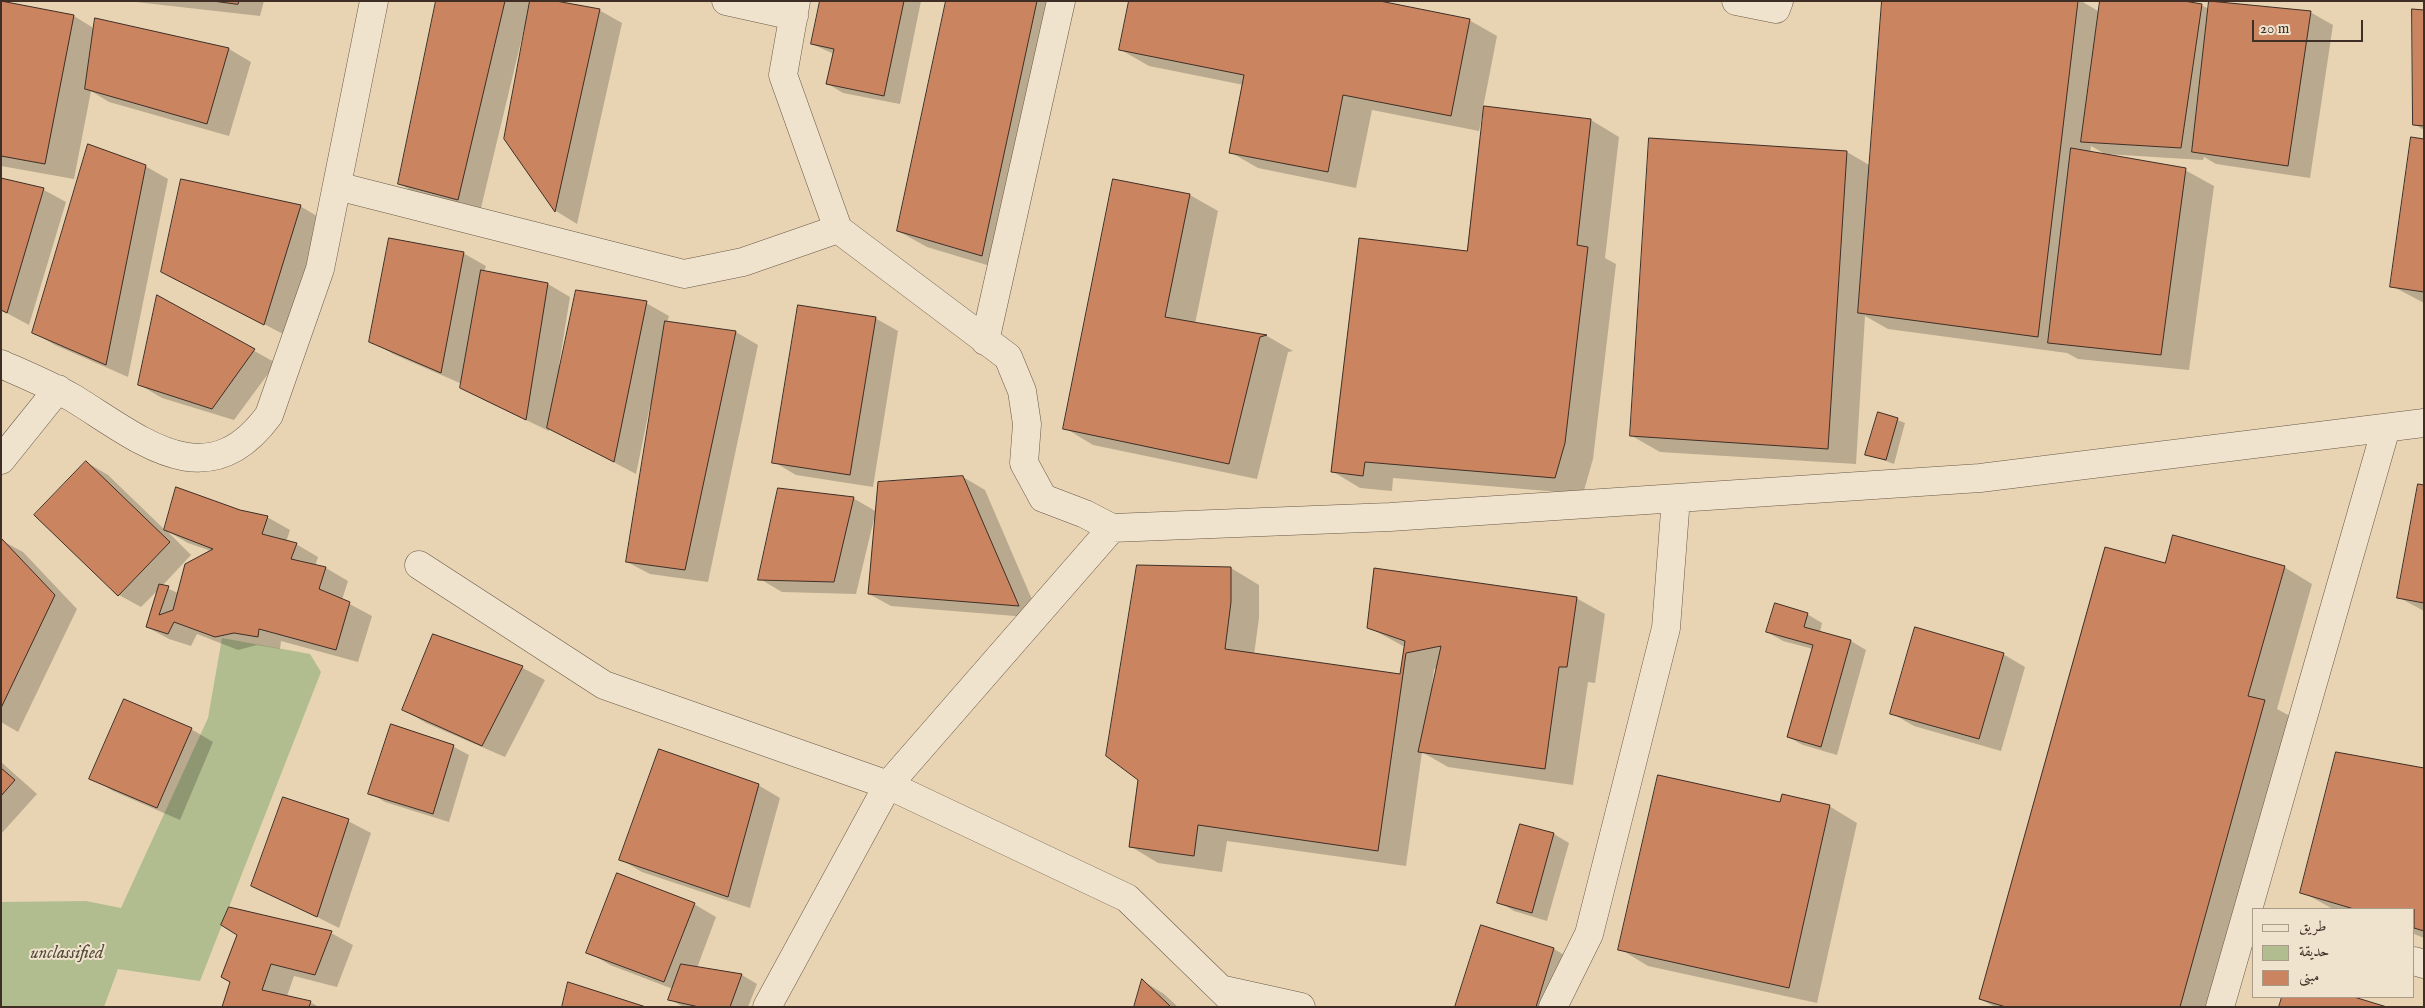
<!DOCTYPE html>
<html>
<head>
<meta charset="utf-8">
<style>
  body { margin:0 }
  #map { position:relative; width:2425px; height:1008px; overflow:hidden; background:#e8d4b2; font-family:"IM FELL English",Amiri,serif }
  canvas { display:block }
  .frame { position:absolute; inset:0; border:2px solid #3e2e26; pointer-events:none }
  .legend { position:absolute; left:2252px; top:908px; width:162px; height:90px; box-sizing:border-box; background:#f0e3cd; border:1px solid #a99b8a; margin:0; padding:6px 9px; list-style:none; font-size:15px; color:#3e2e26 }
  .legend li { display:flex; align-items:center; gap:10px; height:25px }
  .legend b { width:25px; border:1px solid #a99b8a }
  .scale { position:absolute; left:2252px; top:20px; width:111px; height:22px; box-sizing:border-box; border:2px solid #3e2e26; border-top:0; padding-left:6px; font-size:15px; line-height:18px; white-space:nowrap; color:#3e2e26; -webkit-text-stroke:4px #f0e3cd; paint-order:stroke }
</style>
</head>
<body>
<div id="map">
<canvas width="2425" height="1008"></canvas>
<div class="frame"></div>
<ul class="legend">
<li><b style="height:6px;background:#f0e3cd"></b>طريق</li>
<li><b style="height:14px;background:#b2bd8f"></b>حديقة</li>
<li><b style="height:14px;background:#ca8460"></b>مبنى</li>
</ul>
<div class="scale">20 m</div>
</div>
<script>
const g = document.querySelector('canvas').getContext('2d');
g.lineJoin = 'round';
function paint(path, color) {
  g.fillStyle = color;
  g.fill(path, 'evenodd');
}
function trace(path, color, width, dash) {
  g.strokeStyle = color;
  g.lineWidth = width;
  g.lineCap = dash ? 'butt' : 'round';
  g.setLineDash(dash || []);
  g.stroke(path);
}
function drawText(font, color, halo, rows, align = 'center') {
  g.font = font + ' "IM FELL English",serif';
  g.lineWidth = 4;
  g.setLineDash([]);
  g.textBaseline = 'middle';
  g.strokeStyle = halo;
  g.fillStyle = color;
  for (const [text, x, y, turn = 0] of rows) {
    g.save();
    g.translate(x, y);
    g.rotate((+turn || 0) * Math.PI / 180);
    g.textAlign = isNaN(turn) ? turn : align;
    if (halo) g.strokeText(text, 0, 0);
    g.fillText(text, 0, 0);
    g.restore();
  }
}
const green = new Path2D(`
  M222,638L310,654L321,672L200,981L118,969L104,1007H1V902L86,901L121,908L208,718Z`);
const shadow = new Path2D(`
  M127,1H264L260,16Z
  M438,1H549L599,10L622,23L577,224L556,211L506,139L526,30L524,29L480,212L422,197L400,184Z
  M821,1H921L900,104L843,93L828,84L834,54L812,44Z
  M947,1H1069L1010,272L927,247L898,231Z
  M1883,1H2081L2100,12L2201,5L2209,9L2210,1H2213L2310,12L2333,25L2310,178L2216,164L2204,157L2203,160L2105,154L2091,146L2090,153L2185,170L2214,186L2189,370L2078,359L2067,353L1888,329L1865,316L1856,464L1660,452L1632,436L1847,152L1871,166Z
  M1,2L74,16L95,29L229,49L251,62L229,136L109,102L91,91L74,179L1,166Z
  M2424,11V130L2414,124Z
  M1469,20L1497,36L1483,108L1591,120L1619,137L1605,258L1616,264L1593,459L1583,494L1393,478L1392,491L1360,488L1332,471L1468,252L1484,117H1482L1479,131L1372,110L1356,188L1258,168L1230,152L1244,85L1149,66L1121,50Z
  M2424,140V303L2392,286Z
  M145,166L168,179L128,377L55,345L33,332Z
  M44,190L66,202L29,325L1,310Z
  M1190,195L1218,211L1195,324L1267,336L1293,351L1288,352L1257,479L1093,445L1065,428Z
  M300,206L322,219L287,336L163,272Z
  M463,253L486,266L484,272L548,284L570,297L559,365L646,303L669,316L667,323L736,332L758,345L708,582L650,574L627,562L652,406H650L636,474L549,428V431L484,400L461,387L462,384L393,354L371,341Z
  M157,297L276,363L234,420L162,398L140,385Z
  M875,318L898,331L873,487L796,475L774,462Z
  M1879,413L1905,423L1894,464L1867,454Z
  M86,462L108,475L165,530L240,511L267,517L290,530L286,542L296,544L318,557L315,566L326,568L348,581L342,600L372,616L358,662L281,641L280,649L257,645L238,650L197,634L191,646L169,639L147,627L159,589L141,607L119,595ZM167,531L188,543L211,551L178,593L162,586L191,555Z
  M963,477L985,490L1040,618L891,606L869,594L875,515L856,594L782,592L760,579L853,498L877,512Z
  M2424,486V611L2398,597Z
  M1,540L23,552L77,609L18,732L1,722Z
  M2166,565L2284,567L2312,584L2277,709L2292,717L2212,1007H1995L1980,999Z
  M1231,568L1259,585V618L1254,655L1401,675L1405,647L1368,627L1576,598L1605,614L1595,683L1588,682L1573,785L1448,767L1422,752L1406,866L1227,841L1222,872L1158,863L1130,846ZM1438,668L1434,685H1432L1434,669Z
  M1807,614L1822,623L1820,632L1851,641L1866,650L1837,755L1803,745L1788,737L1813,649L1783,641L1767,632Z
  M434,635L523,668L545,680L505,757L426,723L404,710Z
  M2003,654L2025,667L2001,751L1914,726L1891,713Z
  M391,725L454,747L469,755L449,822L385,802L370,793Z
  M191,729L213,742L180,820L113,791L91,778Z
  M1,762L37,794L1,834Z
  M2424,769V938L2414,934V909H2333L2302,892Z
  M758,785L780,798L750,908L642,872L620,859Z
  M1781,804L1829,806L1857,823L1817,1003L1648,966L1620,949Z
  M348,821L371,833L339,928L253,885Z
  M1520,825L1554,834L1569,843L1547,921L1514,911L1499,902Z
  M694,904L716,917L697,968L742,975L757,984L748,1007H683L670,999L673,989L610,965L588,952Z
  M331,933L353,945L337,987L294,976L287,996L310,1002L319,1007H223L232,982Z
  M1554,949L1576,962L1562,1007H1456Z
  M1143,981L1164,994L1178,1007H1136Z
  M2283,997H2349L2383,1007H2280Z`);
const building = new Path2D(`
  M1,1L74,15L45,164L1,156Z
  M213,1H239L238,4Z
  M436,1H505L458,200L398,184Z
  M530,1H556L600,9L555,212L504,139Z
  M820,1H904L884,96L826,84L834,49L811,44Z
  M946,1H1037L982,256L897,231Z
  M1129,1H1380L1470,19L1451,116L1343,95L1328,172L1229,153L1244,75L1119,50Z
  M1882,1H2078L2038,337L1858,313Z
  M2100,1H2184L2202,4L2181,148L2081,142Z
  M2209,1L2311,11L2288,166L2192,152Z
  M2412,9L2424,10V126L2413,125Z
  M95,18L229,48L207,124L85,89Z
  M1484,106L1591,119L1577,245L1588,247L1565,443L1555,478L1365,462L1363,476L1331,472L1359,238L1467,251Z
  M2411,137L2424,139V292L2390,287Z
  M1649,138L1847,151L1828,449L1630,436Z
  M88,144L146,165L106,365L32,333Z
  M2071,148L2186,168L2161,355L2048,343Z
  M1,178L44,188L7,313L1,310Z
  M181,179L301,205L264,325L161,272Z
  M1113,179L1190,194L1165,317L1267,335L1260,337L1229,464L1063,429Z
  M389,238L464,252L441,373L369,342Z
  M481,270L548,283L526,420L460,388Z
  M576,290L647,301L614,462L547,428Z
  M157,295L255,349L212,409L138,385Z
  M798,305L876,317L850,475L772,463Z
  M665,321L736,331L685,570L626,562Z
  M1878,412L1898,418L1886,460L1865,455Z
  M86,461L170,542L118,596L34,515Z
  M963,476L1019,606L868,594L878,482Z
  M2418,484L2424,485V603L2397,598Z
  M176,487L240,510L268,516L262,534L297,543L291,559L326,567L319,589L350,602L336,650L259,629L258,637L234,633L215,637L174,622L168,634L146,627L159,584L169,586L159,615L173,610L185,564L213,549L164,530Z
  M778,488L854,497L834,582L758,580Z
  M2173,535L2285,566L2248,696L2265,700L2180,1007H2006L1979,999L2105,547L2165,563Z
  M1,538L55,595L1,708Z
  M1137,565L1231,567V602L1225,649L1400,674L1405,641L1367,628L1374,568L1577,597L1567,667H1559L1545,769L1418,752L1441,646L1406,653L1378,851L1198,825L1194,856L1129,847L1138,780L1106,756Z
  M1775,603L1808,613L1804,627L1851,640L1821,747L1787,737L1813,645L1766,632Z
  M1915,627L2004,653L1979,739L1890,714Z
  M433,634L523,666L482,746L402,710Z
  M124,699L192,728L157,808L89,779Z
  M391,724L454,745L433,814L368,794Z
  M659,749L759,784L728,897L619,860Z
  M2336,752L2424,768V931L2414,928V909H2354L2300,893Z
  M1,768L15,780L1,796Z
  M1658,775L1780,802L1782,794L1830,805L1789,988L1618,950Z
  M283,797L349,819L317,917L251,886Z
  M1520,824L1554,833L1532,913L1497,903Z
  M617,873L695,903L664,982L586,953Z
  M229,907L332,931L315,975L271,964L262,990L311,1001L309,1007H222L230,982L221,977L237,935L221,925Z
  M1481,925L1554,948L1536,1007H1455Z
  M681,964L742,974L730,1007H699L668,1000Z
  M1142,979L1171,1007H1134Z
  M568,982L646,1007H562Z
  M2282,997H2354L2387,1007H2279Z`);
const street = new Path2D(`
  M726,1L794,16
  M796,1L783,75L838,229L1008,357L1022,391L1027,424L1024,463L1043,498L1085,514L1112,528
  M1736,1L1776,9L1779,1
  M337,186L684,274L743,262L838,229
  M985,341L1061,1
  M1,364C26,375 50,385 73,398C140,439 207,500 269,415L320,269L374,1
  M1,460L58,389
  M419,565L604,685L888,785L1127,898L1239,1007
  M2414,961L2424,964
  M1224,990L1301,1007
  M767,1007L888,785L1112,528L1390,517L1980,478L2424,423
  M1553,1007L1589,934L1666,628L1676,498
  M2220,1007L2386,428`);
const parkNames = [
  ["unclassified",67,954]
];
paint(green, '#b2bd8f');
paint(shadow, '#0003');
paint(building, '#ca8460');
trace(building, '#3e2e26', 1);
trace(street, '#685849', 29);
trace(street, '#f0e3cd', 28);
drawText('italic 18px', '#554b3b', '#f0e3cd', parkNames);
</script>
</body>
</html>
